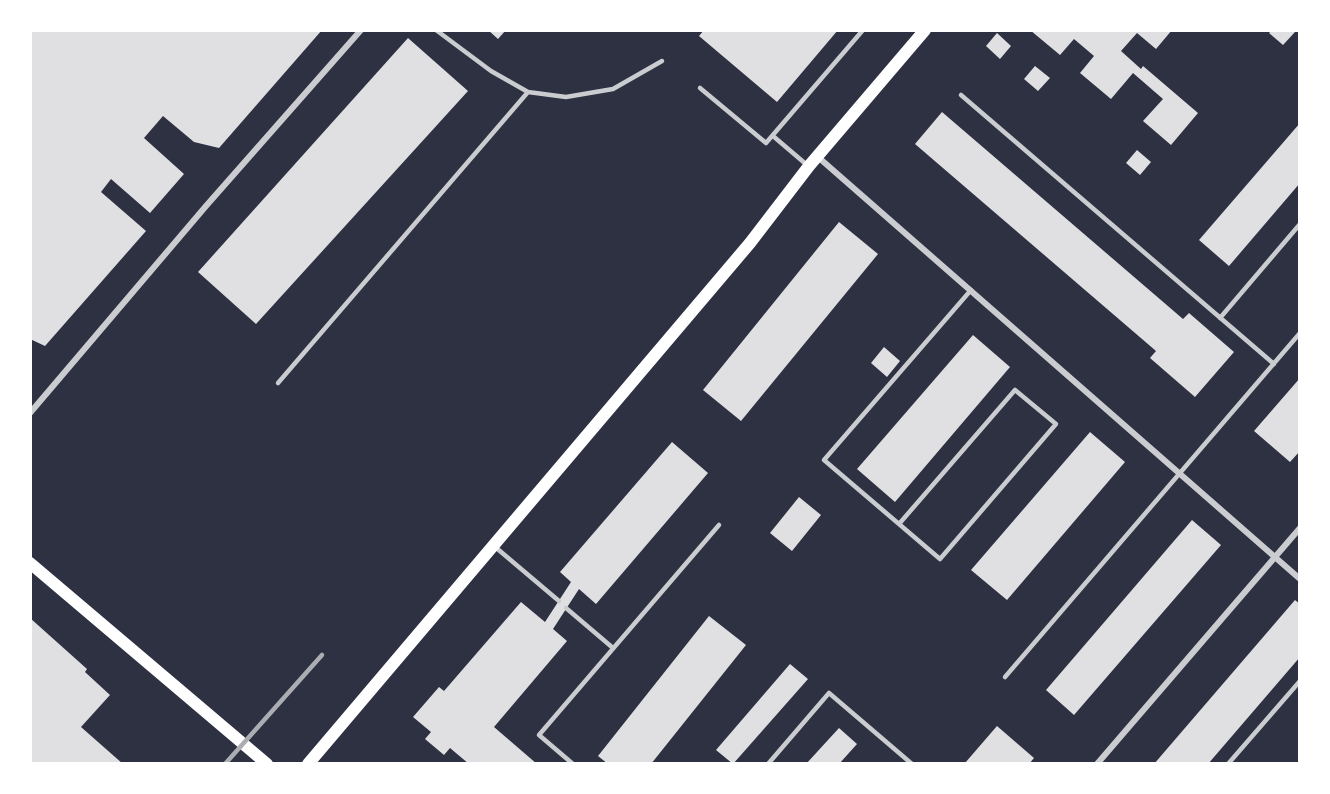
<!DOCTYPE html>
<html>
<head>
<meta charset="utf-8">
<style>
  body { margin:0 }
  #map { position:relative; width:1330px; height:794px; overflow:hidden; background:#2d3142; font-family:Roboto,sans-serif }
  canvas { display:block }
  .frame { position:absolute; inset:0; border:32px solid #fff; pointer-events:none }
</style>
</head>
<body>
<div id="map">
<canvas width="1330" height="794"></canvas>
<div class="frame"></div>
</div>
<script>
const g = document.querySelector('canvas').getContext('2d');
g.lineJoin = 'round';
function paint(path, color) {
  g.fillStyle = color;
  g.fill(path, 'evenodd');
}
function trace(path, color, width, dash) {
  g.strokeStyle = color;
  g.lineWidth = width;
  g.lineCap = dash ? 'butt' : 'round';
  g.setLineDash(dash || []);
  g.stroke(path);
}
const building = new Path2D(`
  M30,30H322L219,148L194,142L163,116L144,138L184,174L150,213L111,179L101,192L146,231L45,346L30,339Z
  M488,30H506L498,39Z
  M704,30H838L777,102L699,36Z
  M1030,30H1172L1156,49L1137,33L1121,51L1141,69L1143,66L1198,113L1171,145L1143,121L1163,99L1133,73L1111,99L1080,73L1094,56L1074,39L1060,55Z
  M1272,30H1292L1295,32L1283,45L1269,33Z
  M997,33L1011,46L1000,59L986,46Z
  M408,38L468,91L256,324L198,272Z
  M1035,66L1050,78L1038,91L1024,79Z
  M942,112L1183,319L1189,313L1234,352L1195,397L1150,358L1156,351L915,144Z
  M1300,123V183L1229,266L1199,240Z
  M1137,150L1151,162L1140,175L1126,163Z
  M839,222L878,254L741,421L703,390Z
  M973,335L1010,367L895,502L857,469Z
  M884,347L900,361L887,377L871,363Z
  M1300,378V451L1290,462L1254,431Z
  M1090,432L1125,462L1007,600L971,570Z
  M672,442L708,473L596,604L579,589L553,629L567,641L494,727L537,764H469L450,748L444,755L425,739L431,732L413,717L439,687L444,691L521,602L545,622L571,582L560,572Z
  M799,497L821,515L792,551L770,533Z
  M1192,520L1221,545L1074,715L1046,690Z
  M1295,600L1300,604V657L1208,764H1154Z
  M709,616L746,645L651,764H608L598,756Z
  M30,618L87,669L85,672L110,695L81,727L123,764H30Z
  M790,664L808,679L733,764L716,750Z
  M997,726L1034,758L1029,764L965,763Z
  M839,728L857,744L839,764H806Z`);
const service = new Path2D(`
  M436,30L491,71L528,92L566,97L613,89L662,61
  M700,88L766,143L863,30
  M961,95L1274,364
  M773,136L807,165
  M1220,318L1300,224
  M278,383L528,92
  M899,524L1015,390L1056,424L940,559L824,460L971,290
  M494,546L559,601
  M566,608L613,648
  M1005,677L1300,333
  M573,764L539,735L719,525
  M768,764L829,693L912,764
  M1228,764L1300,681`);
const minor = new Path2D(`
  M818,157L1300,579
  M30,413L206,206L361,30
  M1097,764L1300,528`);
const secondary = new Path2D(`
  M30,563L267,764
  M308,764L750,243L809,166L925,30`);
const rail = new Path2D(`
  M225,764L322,655`);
paint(building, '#e0e0e3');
trace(service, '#caccd0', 4.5);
trace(minor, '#caccd0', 6);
trace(secondary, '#fff', 12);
trace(rail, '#abadb3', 4.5);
</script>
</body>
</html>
